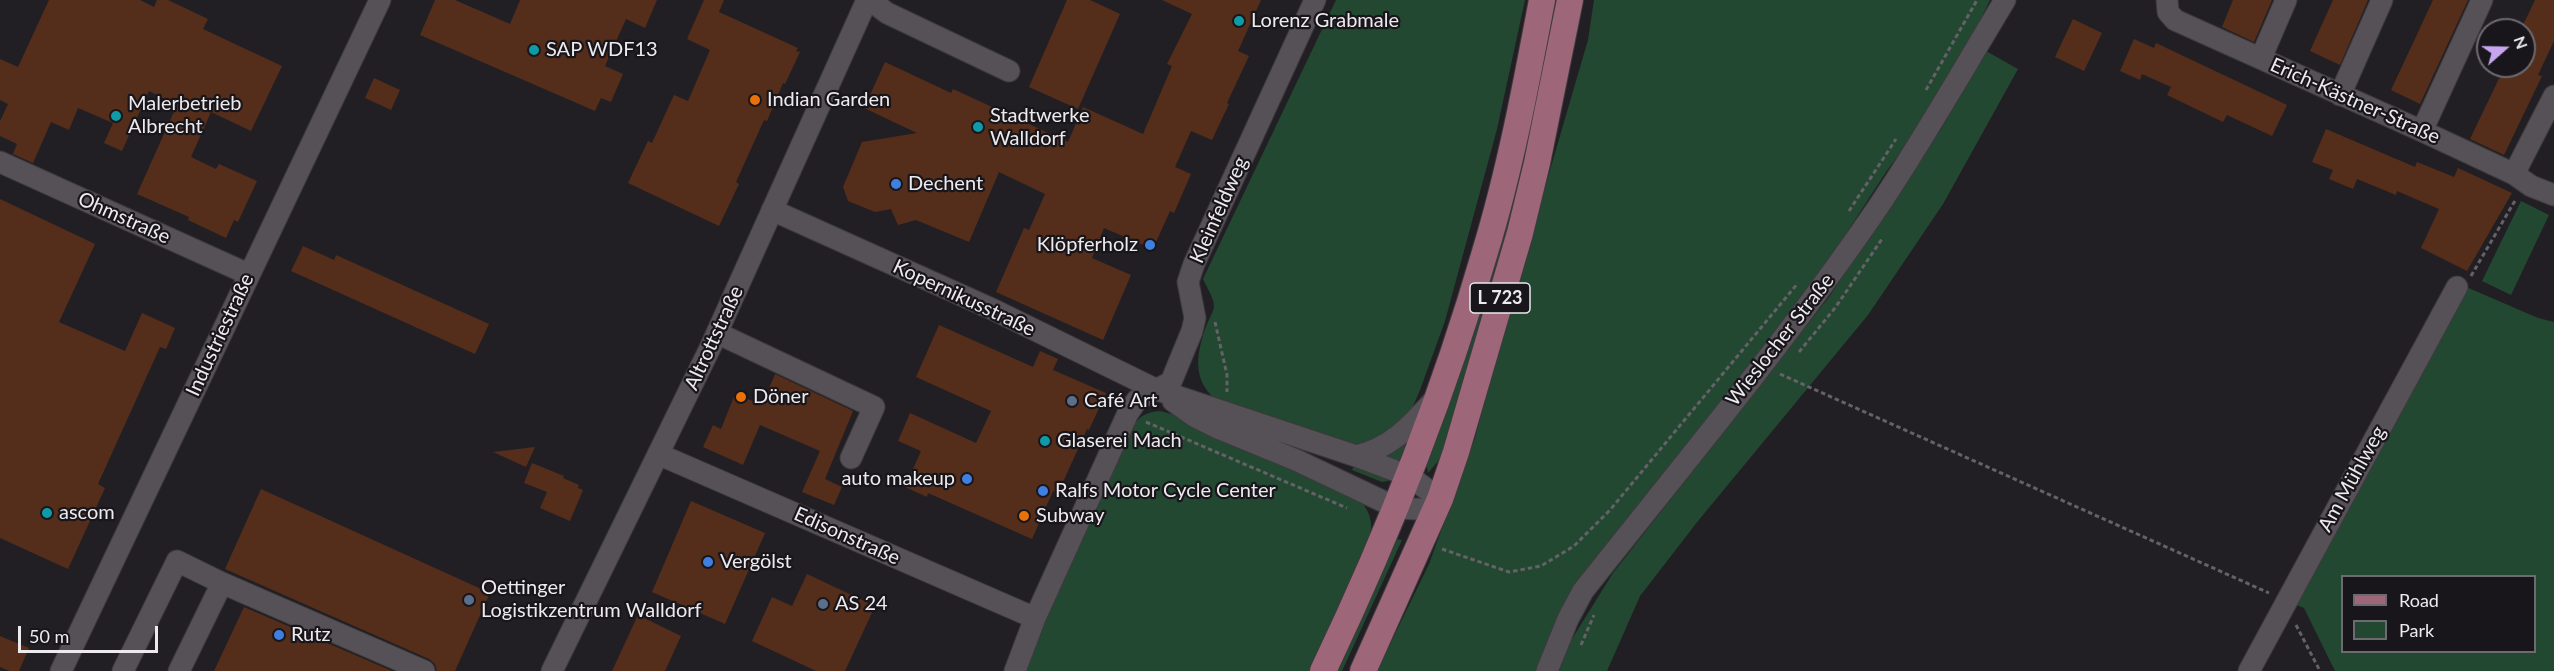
<!DOCTYPE html>
<html>
<head>
<meta charset="utf-8">
<style>
  body { margin:0 }
  #map { position:relative; width:2554px; height:671px; overflow:hidden; background:#221f24; font-family:Lato,sans-serif }
  canvas { display:block }
  .legend { position:absolute; left:2341px; top:575px; width:195px; height:78px; box-sizing:border-box; background:#19161b; border:2px solid #6d6b6f; margin:0; padding:8px 10px; list-style:none; font-size:18px; color:#eceaed }
  .legend li { display:flex; align-items:center; gap:12px; height:30px }
  .legend b { width:30px; border:2px solid #6d6b6f }
  .north { position:absolute; left:2476px; top:18px; width:60px; height:60px; box-sizing:border-box; background:#19161b; border:2px solid #6d6b6f; border-radius:50%; rotate:70deg; font-size:16px; font-weight:700; line-height:24px; text-align:center; color:#eceaed }
  .north::after { content:''; display:block; margin:auto; width:21px; height:27px; background:#c7a6ef; clip-path:polygon(50% 0,100% 100%,50% 72%,0 100%) }
  .scale { position:absolute; left:18px; top:626px; width:140px; height:27px; box-sizing:border-box; border:3px solid #eceaed; border-top:0; padding-left:8px; font-size:18px; line-height:21px; white-space:nowrap; color:#eceaed; -webkit-text-stroke:4px #19161b; paint-order:stroke }
</style>
</head>
<body>
<div id="map">
<canvas width="2554" height="671"></canvas>
<ul class="legend">
<li><b style="height:8px;background:#9d6779"></b>Road</li>
<li><b style="height:16px;background:#234831"></b>Park</li>
</ul>
<div class="north">N</div>
<div class="scale">50 m</div>
</div>
<script>
const g = document.querySelector('canvas').getContext('2d');
g.lineJoin = 'round';
function paint(path, color) {
  g.fillStyle = color;
  g.fill(path, 'evenodd');
}
function trace(path, color, width, dash) {
  g.strokeStyle = color;
  g.lineWidth = width;
  g.lineCap = dash ? 'butt' : 'round';
  g.setLineDash(dash || []);
  g.stroke(path);
}
function drawText(font, color, halo, rows, align = 'center') {
  g.font = font + ' Lato,sans-serif';
  g.lineWidth = 4.5;
  g.setLineDash([]);
  g.textBaseline = 'middle';
  g.strokeStyle = halo;
  g.fillStyle = color;
  for (const [text, x, y, turn = 0] of rows) {
    g.save();
    g.translate(x, y);
    g.rotate((+turn || 0) * Math.PI / 180);
    g.textAlign = isNaN(turn) ? turn : align;
    if (halo) g.strokeText(text, 0, 0);
    g.fillText(text, 0, 0);
    g.restore();
  }
}
const green = new Path2D(`
  M1336,0H1525L1497,129L1445,321L1420,390L1410,413L1373,442L1352,447L1215,399C1191,378 1197,351 1207,324C1209,319 1214,311 1214,306C1214,298 1206,286 1203,279Z
  M1554,0H1560L1524,181L1445,453L1428,473L1426,462L1444,417L1517,179L1538,89Z
  M1594,0H1990L1961,60L1934,106L1886,172L1823,269L1538,671H1377L1429,564L1475,438L1507,317L1588,40Z
  M1986,51L2018,69L1943,204L1868,315L1698,521L1640,596L1607,671H1559L1570,642L1613,573L1829,297L1940,131Z
  M2521,201L2549,215L2511,295L2482,281Z
  M2464,286L2538,318L2554,322V671H2335L2304,608L2294,604ZM2342,576H2534V652H2342Z
  M1160,411L1183,417L1353,493C1362,502 1370,510 1371,524C1373,552 1325,641 1311,671H1027L1041,632L1124,440C1136,423 1137,413 1160,411Z
  M1417,428L1403,464L1382,455Z
  M1355,464L1387,478L1388,481L1382,482L1352,470Z
  M1395,539L1402,540L1342,671H1334Z`);
const building = new Path2D(`
  M49,0H140L154,7L157,0H168L208,19L203,29L282,66L251,131L211,112L191,157L216,169L219,164L257,181L238,222L234,220L226,238L188,220L189,217L137,194L177,105L149,91L122,151L104,143L113,123L78,108L69,130L51,122L33,163L13,154L17,144L0,136V121L8,104L0,100V59L18,67Z
  M435,0H455L510,24L520,0H657L645,28L626,19L605,66L623,74L611,102L601,98L595,111L420,35Z
  M704,0H724L719,12L798,48L796,51L800,52L785,84L783,83L767,121L764,120L736,182L739,184L719,226L628,183L648,141L652,143L674,95L688,101L710,50L687,39Z
  M1067,0H1090L1120,14L1078,109L1029,87Z
  M1162,0H1261L1238,51L1249,56L1227,103L1229,104L1212,140L1191,131L1175,167L1191,174L1174,213L1170,211L1153,249L1104,228L1092,258L1131,275L1103,340L996,292L1024,228L1029,230L1045,194L999,172L969,242L916,220L898,225L891,209L875,212L848,201L843,187L862,142L917,133L864,108L885,62L951,93L953,89L1068,142L1083,107L1143,134L1172,66L1167,64L1192,14Z
  M2233,0H2272L2254,42L2222,27Z
  M2333,0H2368L2340,65L2310,51Z
  M2433,0H2468L2420,104L2391,90Z
  M2535,0H2554V41L2538,75L2542,76L2504,155L2470,139L2505,66H2524V23Z
  M2073,19L2102,33L2084,71L2055,57Z
  M2134,39L2154,48L2156,43L2287,105L2272,136L2227,115L2223,122L2167,95L2171,87L2142,74L2140,80L2120,71Z
  M374,78L400,90L391,110L365,98Z
  M2326,129L2415,167L2417,162L2454,177L2458,168L2512,193L2467,271L2421,248L2439,209L2397,191L2396,195L2357,179L2353,189L2329,179L2333,170L2312,162Z
  M0,199L95,244L59,322L125,351L142,313L175,328L166,349L160,347L98,484L105,488L68,569L0,538Z
  M303,246L334,260L336,255L489,324L475,354L291,271Z
  M939,325L1033,367L1040,351L1058,359L1053,370L1106,393L1089,430L1087,429L1058,493L1053,491L1032,539L928,493L927,497L905,487L921,451L898,441L910,413L976,443L991,411L916,377Z
  M775,374L853,411L825,479L842,487L834,505L802,492L820,451L760,425L743,465L703,447L713,425L721,429L735,394L762,405Z
  M535,447L526,467L493,452Z
  M532,463L564,476L563,478L579,485L578,488L583,490L570,521L540,508L547,492L524,483Z
  M261,489L490,593L455,671H437L435,664L429,659L225,569Z
  M691,501L765,533L725,624L652,592Z
  M807,574L875,606L845,671H816L752,641L772,597L792,606Z
  M244,607L392,671H214Z
  M638,615L681,636L665,671H612Z
  M0,636L29,648L19,671H10L0,667Z`);
const path = new Path2D(`
  M1926,90L1977,0
  M1849,211L1896,139
  M2471,276L2516,199
  M1215,322L1227,375V392
  M1799,352L1835,308L1882,239
  M1780,374L2269,593
  M1146,422L1347,508
  M1442,549L1509,572L1541,566L1574,546L1610,510L1798,283
  M2296,625L2320,671
  M1581,645L1594,615`);
const minor = new Path2D(`
  M870,0L887,13L1009,71
  M2167,0L2168,12L2175,20L2422,131L2514,174L2531,186L2554,195
  M2261,58L2286,0
  M2340,95L2382,0
  M2422,131L2482,0
  M0,162L248,274
  M2514,174L2554,96
  M772,210L992,309L1155,389L1356,456L1409,476L1440,499
  M717,333L874,407L851,458
  M1173,401L1194,416L1218,428L1296,460L1397,508L1434,510
  M658,454L1035,618
  M1356,456C1392,448 1412,424 1436,398
  M222,583L424,671
  M61,671L380,0
  M123,671L177,561L222,583L179,671
  M552,671L711,346L867,0
  M1015,671L1035,618L1128,413L1137,400L1171,382L1192,331L1195,318L1188,282L1194,264L1315,0
  M1547,671L1568,619L1583,591C1682,466 1784,344 1874,213C1921,144 1962,71 2005,0
  M2249,671L2457,287`);
const major = new Path2D(`
  M1323,671C1388,535 1443,397 1485,252C1510,170 1526,85 1542,0
  M1363,671L1440,499L1456,452L1520,233L1537,163L1570,0`);
const markers = [
  [1239,21,6,"#0f9aa8"],
  [534,50,6,"#0f9aa8"],
  [755,100,6,"#e8710a"],
  [116,116,6,"#0f9aa8"],
  [978,127,6,"#0f9aa8"],
  [896,184,6,"#3f7fe0"],
  [1150,245,6,"#3f7fe0"],
  [741,397,6,"#e8710a"],
  [1072,401,6,"#5c6f8a"],
  [1045,441,6,"#0f9aa8"],
  [967,479,6,"#3f7fe0"],
  [1043,491,6,"#3f7fe0"],
  [47,513,6,"#0f9aa8"],
  [1024,516,6,"#e8710a"],
  [708,562,6,"#3f7fe0"],
  [469,600,6,"#5c6f8a"],
  [823,604,6,"#5c6f8a"],
  [279,635,6,"#3f7fe0"]
];
const shields = [
  [1500,298,60]
];
const shieldNames = [
  ["L 723",1500,298]
];
const poiNames = [
  ["Lorenz Grabmale",1251,21],
  ["SAP WDF13",546,50],
  ["Indian Garden",767,100],
  ["Malerbetrieb",128,104],
  ["Albrecht",128,127],
  ["Stadtwerke",990,116],
  ["Walldorf",990,139],
  ["Dechent",908,184],
  ["Klöpferholz",1138,245,"right"],
  ["Döner",753,397],
  ["Café Art",1084,401],
  ["Glaserei Mach",1057,441],
  ["auto makeup",955,479,"right"],
  ["Ralfs Motor Cycle Center",1055,491],
  ["ascom",59,513],
  ["Subway",1036,516],
  ["Vergölst",720,562],
  ["Oettinger",481,588],
  ["Logistikzentrum Walldorf",481,611],
  ["AS 24",835,604],
  ["Rutz",291,635]
];
const streetNames = [
  ["Erich-Kästner-Straße",2355,101,24],
  ["Kleinfeldweg",1219,210,-66],
  ["Ohmstraße",124,218,24],
  ["Kopernikusstraße",964,298,25],
  ["Industriestraße",220,335,-65],
  ["Altrottstraße",714,338,-65],
  ["Wieslocher Straße",1780,340,-52],
  ["Am Mühlweg",2352,479,-61],
  ["Edisonstraße",847,536,24]
];
paint(green, '#234831');
paint(building, '#542e1a');
trace(minor, '#3d3a3e', 23);
trace(major, '#3d3a3e', 28);
trace(path, '#646266', 3, [4.5, 3]);
trace(minor, '#555157', 21);
trace(major, '#9d6779', 26);
for (const [x, y, r, color] of markers) {
  const dot = new Path2D();
  dot.arc(x, y, r, 0, 2 * Math.PI);
  g.fillStyle = color;
  g.fill(dot);
  trace(dot, '#19161b', 2);
}
for (const [x, y, w] of shields) {
  const box = new Path2D();
  box.roundRect(x - w / 2, y - 15, w, 30, 4.5);
  g.fillStyle = '#19161b';
  g.fill(box);
  trace(box, '#eceaed', 1.5);
}
drawText('bold 18px', '#eceaed', null, shieldNames);
drawText('20px', '#eceaed', '#19161b', poiNames, 'left');
drawText('20px', '#eceaed', '#19161b', streetNames);
</script>
</body>
</html>
